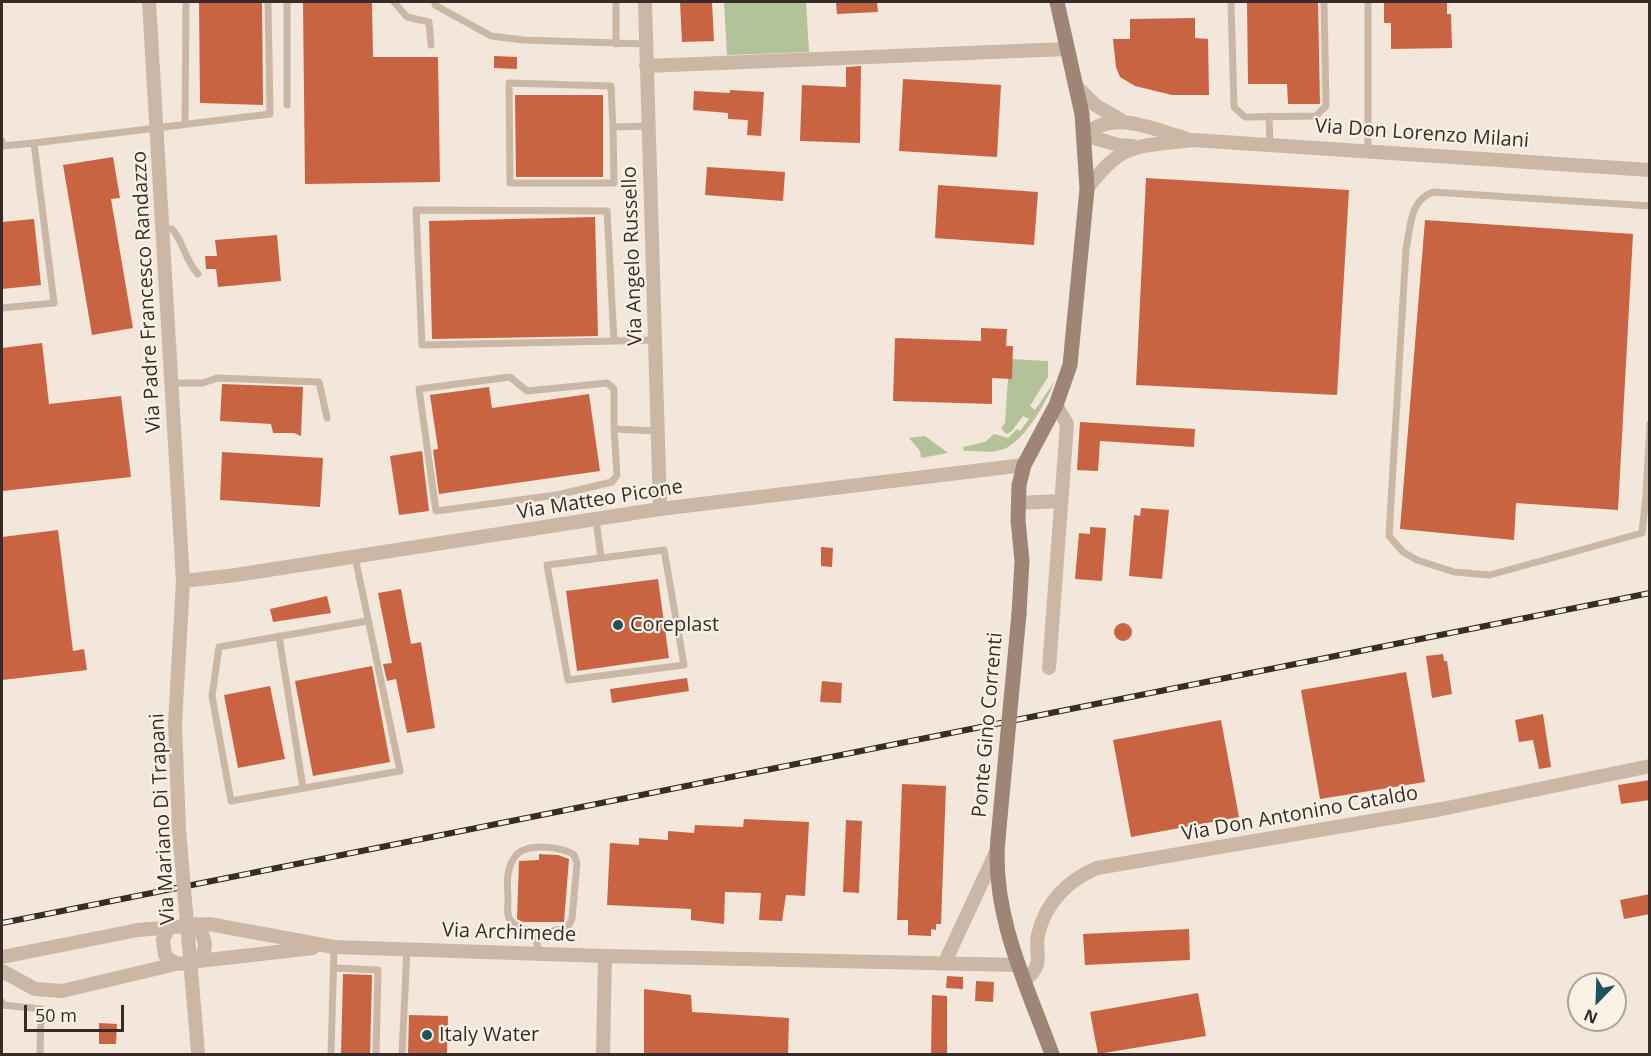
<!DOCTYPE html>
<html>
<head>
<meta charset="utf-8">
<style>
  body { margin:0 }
  #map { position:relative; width:1651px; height:1056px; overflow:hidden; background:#f2e7da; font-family:"Open Sans",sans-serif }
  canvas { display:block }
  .frame { position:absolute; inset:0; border:3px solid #372c27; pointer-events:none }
  .north { position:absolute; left:1567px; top:972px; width:60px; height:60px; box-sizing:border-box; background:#faf1e7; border:2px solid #aca29a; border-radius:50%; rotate:203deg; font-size:16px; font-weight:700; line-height:24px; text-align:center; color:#372c27 }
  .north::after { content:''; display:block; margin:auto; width:21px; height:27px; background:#1c5559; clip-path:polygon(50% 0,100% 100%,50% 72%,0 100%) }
  .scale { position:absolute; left:24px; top:1005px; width:100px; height:27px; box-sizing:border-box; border:3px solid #372c27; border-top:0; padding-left:8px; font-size:18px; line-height:21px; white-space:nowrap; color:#372c27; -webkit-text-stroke:4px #faf1e7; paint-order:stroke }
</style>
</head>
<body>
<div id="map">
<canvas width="1651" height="1056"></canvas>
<div class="frame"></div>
<div class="north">N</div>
<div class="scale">50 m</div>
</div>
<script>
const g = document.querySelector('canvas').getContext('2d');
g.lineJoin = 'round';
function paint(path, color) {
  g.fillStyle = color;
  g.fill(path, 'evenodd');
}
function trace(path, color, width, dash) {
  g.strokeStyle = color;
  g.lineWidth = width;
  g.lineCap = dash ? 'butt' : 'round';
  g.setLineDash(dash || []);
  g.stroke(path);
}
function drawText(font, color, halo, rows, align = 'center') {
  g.font = font + ' "Open Sans",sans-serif';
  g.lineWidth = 4.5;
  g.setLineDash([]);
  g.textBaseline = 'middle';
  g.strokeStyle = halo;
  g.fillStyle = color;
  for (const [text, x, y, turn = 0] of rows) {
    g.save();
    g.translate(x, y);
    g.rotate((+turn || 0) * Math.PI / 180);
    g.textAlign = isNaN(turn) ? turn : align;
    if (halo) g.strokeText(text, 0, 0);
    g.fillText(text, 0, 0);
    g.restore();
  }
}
const green = new Path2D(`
  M724,2H806L809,52L727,55Z
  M1012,359L1048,361V377L1030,406L1035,410L1054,382C1047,402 1022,445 1001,450C987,454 977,450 964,451L963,447L985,442L994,434L1008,438L1017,429L1020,431L1029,419L1023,416L1011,432L1006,434L1001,428L1005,423L1008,379Z
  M925,436L948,453L921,458L920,451L909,438Z`);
const building = new Path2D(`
  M199,2H262L263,105L200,103Z
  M303,2H372L373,57H438L440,182L305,184Z
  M680,2H712L714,41L682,42Z
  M836,2H877L878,12L837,14Z
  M1247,2H1318L1320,104H1288L1287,84H1248Z
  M1384,2H1447V14H1451L1452,48L1391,49V23H1384Z
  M1195,18V38L1208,39L1209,95H1172L1135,86L1120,77L1116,67L1113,39H1130V19Z
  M494,56L517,57V69L494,68Z
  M861,66L860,143L800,141L802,85L846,87V67Z
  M903,79L1001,85L997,157L899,151Z
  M730,90L764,92L761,136L747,135L748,120L728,119V113L693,110L694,91L730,93Z
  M515,95H603V177H516Z
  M113,157L120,198L111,199L133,328L92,335L63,165Z
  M707,167L785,172L783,201L705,195Z
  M1146,178L1349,190L1337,395L1136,385Z
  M938,185L1038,192L1034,245L935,238Z
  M595,217L598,336L432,339L429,221Z
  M34,219L41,285L2,289V222Z
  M1425,220L1633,234L1618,510L1516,503L1514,540L1400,529Z
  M277,235L281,281L218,287L216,269H206L205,256H217L215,240Z
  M981,328L1007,329L1006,346H1013L1012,379L992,378V404L893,401L895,338L981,341Z
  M42,343L49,404L121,396L131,477L2,491V348Z
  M222,384L303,387L301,436L294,433H273L271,424L220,421Z
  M489,387L492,408L589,394L600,471L439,494L433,450L438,449L430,395Z
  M1080,422L1195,429L1194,447L1100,441L1098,471L1077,470Z
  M422,451L429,511L399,515L390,456Z
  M222,452L323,458L320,507L220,500Z
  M1141,508L1169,510L1162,579L1129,576L1134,515L1140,516Z
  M1090,527L1106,528L1102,581L1075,579L1079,533L1090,534Z
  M58,530L73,651L84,649L87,670L2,680V537Z
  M821,547L833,548L832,567L821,566Z
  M658,579L669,658L577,671L566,591Z
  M401,589L411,644L421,642L435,728L407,733L396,679L387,681L383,664L392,663L378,593Z
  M327,596L331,613L273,622L270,609Z
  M1114 632a9 9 0 1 1 18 0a9 9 0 1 1-18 0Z
  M1443,654L1444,661H1447L1452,694L1432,698L1426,656Z
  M372,666L390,762L313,776L295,681Z
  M1406,672L1425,782L1320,799L1301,690Z
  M687,678L689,691L612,703L610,689Z
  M822,681L842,683L841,703L820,702Z
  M270,686L285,759L238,768L224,695Z
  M1543,714L1551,767L1539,769L1533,740L1519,742L1515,720Z
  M1221,720L1239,817L1131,837L1113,740Z
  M1650,780V800L1621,804L1618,785Z
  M902,784L946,786L941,924H936V930L931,929V936L908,935V920H897Z
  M744,819L809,822L805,896L786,895L782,921L759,920L761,893L725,892L724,924L691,920V909L607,905L610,843L639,845V838L668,840V831L694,833L695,825L743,827Z
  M846,820L862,821L859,893L843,892Z
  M539,854L558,855L569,859L564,922H523L517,919L519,861L539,860Z
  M1650,894V914L1624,919L1620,900Z
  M1189,929L1190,960L1085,965L1083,934Z
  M343,974L372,975L370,1054H341Z
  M947,976L963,977V989L946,988Z
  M976,981L994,982L993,1002L975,1001Z
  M644,989L691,995L692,1012L789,1018L788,1054H644Z
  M1198,993L1206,1036L1098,1054L1090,1012Z
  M932,995L947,996V1054H931Z
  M409,1015L448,1016L447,1054H408Z
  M99,1023L117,1024L116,1044H99Z`);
const lane = new Path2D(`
  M287,2V105
  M394,2L407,17L429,22L431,45
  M435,2V5L491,36L523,40L646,44
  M616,2V44
  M1231,2L1234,107L1245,117L1316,116L1326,106L1324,2
  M1269,116L1270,145
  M185,123L186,2
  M613,127L614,183H510L509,83L611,86L613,127L648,126
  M2,141V146L34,143
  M1368,152V2
  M162,228L172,229C184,242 184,259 198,274
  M2,308L54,303L34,143L270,114L268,2
  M614,341L422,345L416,210L607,211L614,341L655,340
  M172,383H203L217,378L319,382L327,418
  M1650,424L1646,496L1650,495
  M614,429V389L607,383L527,391L510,377L419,389L436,511L557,495L612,482L617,475L614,429L658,431
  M1646,496L1642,533L1490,575L1454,572L1417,560L1403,552L1389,536L1406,249C1411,226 1409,201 1433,192L1650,206
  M596,519L601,558L547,565L568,680L684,665L664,550L601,558
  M355,557L400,771L231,801L212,696L219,647L367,621
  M279,636L303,788
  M538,953L536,932C528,930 516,928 511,921C506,916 508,905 508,898C507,885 506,870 514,858C524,842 561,846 574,855L577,863L572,919L568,927L538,935
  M334,968L378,970L376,1054
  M2,1002L3,1005L41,1009L40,1054
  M331,1054L334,947
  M402,1054L407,949`);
const street = new Path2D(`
  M149,2L183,581L175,724L179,830
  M645,2L660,509
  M646,66L1067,49
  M1078,88L1095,105L1121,120
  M1133,146L1118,145L1084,135C1114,109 1151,129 1185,138
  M1087,189C1122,141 1137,147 1193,140L1650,170
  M1018,503L1061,501
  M183,581L236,575L660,509L1024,465
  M1049,668L1067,424L1056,405
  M169,926L163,940L165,955C175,967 185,964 199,961C209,947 205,937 196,924
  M2,957L138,930L209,924L334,947L605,956L1019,965
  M199,961L313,948
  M944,964L997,850
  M2,971L35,989L62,991L176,964
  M1025,980C1046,962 1034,957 1038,935C1045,903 1068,880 1097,868L1442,809L1650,766
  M197,1041L198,1054
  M603,1054L605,956`);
const secondary = new Path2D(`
  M1019,614L1022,561L1018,520L1019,485L1024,465L1056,405L1070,365L1087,189L1082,114L1057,2
  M998,839C991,914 1027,986 1052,1054`);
const rail = new Path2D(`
  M2,923L1650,593`);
const streetBridge = new Path2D(`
  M179,830L197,1041`);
const secondaryBridge = new Path2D(`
  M998,839L1019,614`);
const markers = [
  [618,625,6,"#1c5559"],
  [427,1035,6,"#1c5559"]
];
const streetNames = [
  ["Via Don Lorenzo Milani",1422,134,4],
  ["Via Angelo Russello",633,256,-92],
  ["Via Padre Francesco Randazzo",147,292,-93],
  ["Via Matteo Picone",600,500,-9],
  ["Ponte Gino Correnti",988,725,-85],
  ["Via Don Antonino Cataldo",1300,814,-10],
  ["Via Mariano Di Trapani",163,819,-93],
  ["Via Archimede",509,933,2]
];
const poiNames = [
  ["Coreplast",630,625],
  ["Italy Water",439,1035]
];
paint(green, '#b4c29a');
paint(building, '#c96442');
trace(lane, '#cbb7a6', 7);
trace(street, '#cbb7a6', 14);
trace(secondary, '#9e8677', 15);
trace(rail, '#372c27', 6);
trace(rail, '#faf1e7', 4, [11]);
trace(streetBridge, '#cbb7a6', 14);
trace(secondaryBridge, '#9e8677', 15);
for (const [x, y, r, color] of markers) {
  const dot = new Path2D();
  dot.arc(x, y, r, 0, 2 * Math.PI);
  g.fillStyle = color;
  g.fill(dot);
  trace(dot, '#faf1e7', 2);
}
drawText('20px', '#372c27', '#faf1e7', streetNames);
drawText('20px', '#372c27', '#faf1e7', poiNames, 'left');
</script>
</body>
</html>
